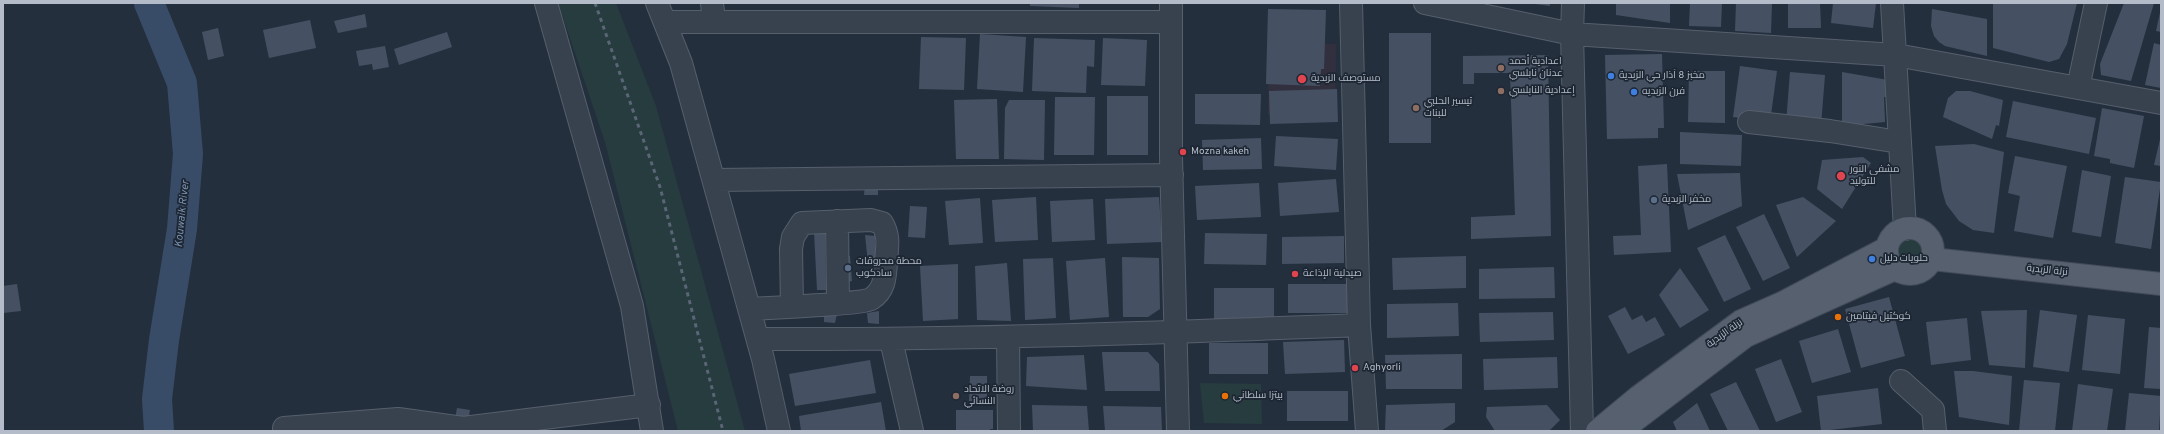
<!DOCTYPE html>
<html>
<head>
<meta charset="utf-8">
<style>
  body { margin:0 }
  #map { position:relative; width:2164px; height:434px; overflow:hidden; background:#242f3e; font-family:Overpass,sans-serif }
  canvas { display:block }
  .frame { position:absolute; inset:0; border:4px solid #b4bcc9; pointer-events:none }
</style>
</head>
<body>
<div id="map">
<canvas width="2164" height="434"></canvas>
<div class="frame"></div>
</div>
<script>
const g = document.querySelector('canvas').getContext('2d');
g.lineJoin = 'round';
function paint(path, color) {
  g.fillStyle = color;
  g.fill(path, 'evenodd');
}
function trace(path, color, width, dash) {
  g.strokeStyle = color;
  g.lineWidth = width;
  g.lineCap = dash ? 'butt' : 'round';
  g.setLineDash(dash || []);
  g.stroke(path);
}
function drawText(font, color, halo, rows, align = 'center') {
  g.font = font + ' Overpass,Cairo,sans-serif';
  g.lineWidth = 3.5;
  g.setLineDash([]);
  g.textBaseline = 'middle';
  g.strokeStyle = halo;
  g.fillStyle = color;
  for (const [text, x, y, turn = 0] of rows) {
    g.save();
    g.translate(x, y);
    g.rotate((+turn || 0) * Math.PI / 180);
    g.textAlign = isNaN(turn) ? turn : align;
    if (halo) g.strokeText(text, 0, 0);
    g.fillText(text, 0, 0);
    g.restore();
  }
}
const medical = new Path2D(`
  M1269,42L1336,44L1335,116L1268,114Z`);
const green = new Path2D(`
  M558,3H616L656,106L745,431H678L605,142Z
  M1898 251a13 13 0 1 1 26 0a13 13 0 1 1-26 0Z
  M1200,383L1261,384L1262,424L1204,423Z`);
const river = new Path2D(`
  M149,3L182,83L188,154L182,229L164,340L157,399L159,431`);
const building = new Path2D(`
  M1030,3H1079V8L1030,6Z
  M1535,3H1550V6L1535,4Z
  M1616,3H1670V23L1616,15Z
  M1690,3H1722L1721,27L1689,26Z
  M1736,3H1772L1771,33L1735,31Z
  M1788,3H1820L1821,28H1788Z
  M1833,3H1876L1873,28L1831,23Z
  M1993,3H2077L2067,44L2059,59L2049,62L1993,48Z
  M2124,3H2154L2131,81L2101,75L2100,64Z
  M2161,8V32L2156,31Z
  M1268,9L1326,10L1324,69H1321L1320,86L1266,84Z
  M1932,9L1987,19V56L1945,46L1939,42L1934,36L1931,26Z
  M365,14L367,27L338,33L334,21Z
  M310,20L316,48L269,58L263,30Z
  M218,28L224,56L208,60L202,32Z
  M447,32L452,47L399,65L394,49Z
  M1389,33H1431V143H1389Z
  M980,34L1026,37L1023,92L977,89Z
  M921,37L966,38L964,90L919,89Z
  M1034,38L1095,40L1094,67L1087,66L1086,93L1032,91Z
  M1103,38L1147,40L1145,86L1101,85Z
  M2154,43L2161,45V88L2145,85Z
  M385,46L389,67L373,70L372,64L359,66L356,51Z
  M1662,54L1664,128H1658V138L1607,139L1605,55Z
  M1548,55L1551,236L1471,239V217L1515,215L1510,73H1474V84H1463V56Z
  M1740,66L1777,71L1770,122L1733,117Z
  M1689,71H1725V123L1688,122Z
  M1790,72L1825,75L1821,126L1786,123Z
  M1842,72L1888,80L1891,97H1884L1885,122L1842,126Z
  M1337,89L1338,122L1270,124L1269,91Z
  M1956,91H1970L2003,100L1999,126L1996,125L1992,139L1943,117L1948,98Z
  M1195,94H1261L1260,125L1195,124Z
  M1107,96H1148V155H1107Z
  M1055,97H1095L1094,155H1054Z
  M997,99L999,159H956L954,100Z
  M1009,100H1045L1044,160L1004,159L1005,108Z
  M2013,101L2096,118L2089,154L2006,137Z
  M2102,108L2144,116L2134,168L2110,163V159L2094,156Z
  M1680,132L1742,135L1741,166L1680,164Z
  M2161,135V166L2154,165Z
  M1276,136L1338,139L1336,170L1274,166Z
  M1261,138L1262,169L1203,170L1202,140Z
  M1974,144L2004,152L1994,233L1973,230L1959,221L1946,204L1942,190L1935,146Z
  M2015,156L2067,166L2053,238L2014,231L2020,196L2008,193Z
  M1863,157L1871,163L1842,209L1817,189L1822,160Z
  M1667,164L1671,252L1614,255L1613,236L1641,235L1638,166Z
  M2082,170L2111,176L2101,237L2072,232Z
  M1740,173L1742,206L1688,230L1677,174Z
  M2125,177L2161,182L2151,249L2115,243Z
  M1336,179L1339,212L1280,216L1278,183Z
  M1259,183L1261,217L1197,220L1195,186Z
  M865,184H878V195H864Z
  M1036,197L1038,240L995,242L992,200Z
  M1159,197L1162,242L1107,244L1105,199Z
  M1803,197L1836,221L1797,257L1776,205Z
  M980,198L983,243L949,245L945,201Z
  M1093,199L1095,240L1052,242L1050,201Z
  M910,206L927,207L925,238L908,237Z
  M1764,214L1790,268L1763,281L1736,227Z
  M814,232L825,234L826,290H817Z
  M1205,233L1267,234L1266,265L1204,264Z
  M865,235L875,236L876,263H868Z
  M1725,235L1751,289L1724,302L1697,248Z
  M1344,236V263L1282,264V237Z
  M842,256H850L852,281L843,283Z
  M1466,256V288L1393,290L1392,258Z
  M1122,257L1159,258L1160,309L1148,317H1123Z
  M1053,258L1056,318L1025,320L1023,259Z
  M1105,258L1109,317L1070,320L1066,261Z
  M1007,263L1011,321L977,320L975,266Z
  M958,264V319L923,321L920,266Z
  M1554,267L1555,298L1479,299V269Z
  M1680,268L1709,310L1680,328L1659,295Z
  M17,284L21,311L3,313V286Z
  M1288,284H1349V313H1288Z
  M1214,288H1274V323H1214Z
  M1889,297L1905,356L1861,368L1845,309Z
  M1458,303L1459,336L1387,338V304Z
  M1625,307L1632,320L1642,315L1646,322L1655,317L1665,335L1628,354L1608,316Z
  M2027,310L2025,368L1989,365L1981,311Z
  M2040,310L2077,315L2069,372L2033,367Z
  M879,311V324L868,323L867,313Z
  M1553,312L1554,340L1480,342L1479,313Z
  M824,313L837,314L835,323L824,322Z
  M2088,315L2125,319L2120,374L2082,370Z
  M1967,318L1971,360L1931,365L1926,322Z
  M2149,327L2161,328V389L2144,388Z
  M1838,329L1851,372L1812,383L1799,341Z
  M1344,340L1345,372L1285,374L1283,342Z
  M1209,343H1268V374H1209Z
  M1102,352H1148L1159,364L1160,391H1105Z
  M1462,354V389H1386L1385,355Z
  M1084,355L1087,390L1026,386L1027,357Z
  M1557,357L1558,388L1484,390L1483,359Z
  M1781,359L1802,412L1776,422L1755,369Z
  M870,360L876,393L795,406L789,374Z
  M1954,371H1973L2012,376L2009,425L1959,417Z
  M970,376H987V401H969Z
  M2024,380L2060,383L2055,431H2019Z
  M1736,382L1760,431H1728L1710,394Z
  M2078,384L2113,389L2107,431H2072Z
  M1878,388L1882,424L1821,431L1817,396Z
  M1287,391H1348V421H1287Z
  M2129,393L2161,396L2159,431H2125Z
  M881,402L886,431H801L799,416Z
  M1455,403V422L1441,431H1385L1386,405Z
  M1697,403L1710,431H1677L1673,422Z
  M1032,405L1087,406L1089,431H1033Z
  M1547,405L1560,420L1549,431H1495L1486,417L1487,407Z
  M1103,406L1161,407L1162,431H1105Z
  M457,408L470,410L468,421L455,419Z
  M956,410H993V429H990V431L956,430Z`);
const minor = new Path2D(`
  M546,3L632,306L652,431
  M657,3L681,63L763,359L779,431
  M712,3L714,22
  M1171,3V157L1178,431
  M1351,3L1359,325L1367,431
  M1425,3L1572,34L1896,55L2161,103
  M1573,3L1572,34L1582,431
  M1892,3L1905,229
  M665,22H1171
  M2078,88L2096,3
  M1749,122L1830,131L1899,142
  M714,180L1172,175
  M837,221L838,303
  M749,309C765,308 865,304 871,299C885,290 885,277 886,262C887,246 890,237 882,223L871,220L802,223L793,237L791,249L792,306
  M1008,337L1009,431
  M758,339C958,340 1159,333 1359,325
  M891,340L912,431
  M1901,381L1933,410L1935,431
  M284,428L398,419L463,428L649,405`);
const major = new Path2D(`
  M1887 251a23 23 0 1 1 46 0a23 23 0 1 1-46 0Z
  M1932,259L2161,284
  M1597,431L1638,397L1741,321L1784,302L1887,248
  M1621,431L1746,336L1895,269`);
const rail = new Path2D(`
  M595,3L660,187L723,431`);
const markers = [
  [1501,68,4,"#8d6e63"],
  [1611,76,4,"#3f7fe0"],
  [1302,79,5,"#e0444e"],
  [1501,91,4,"#8d6e63"],
  [1634,92,4,"#3f7fe0"],
  [1416,108,4,"#8d6e63"],
  [1183,152,4,"#e0444e"],
  [1841,176,5,"#e0444e"],
  [1654,200,4,"#5c6f8a"],
  [1872,259,4,"#3f7fe0"],
  [848,268,4,"#5c6f8a"],
  [1295,274,4,"#e0444e"],
  [1838,317,4,"#e8710a"],
  [1355,368,4,"#e0444e"],
  [956,396,4,"#8d6e63"],
  [1225,396,4,"#e8710a"]
];
const poiNames = [
  ["اعدادية أحمد",1509,62],
  ["عدنان نابلسي",1509,74],
  ["مخبز 8 آذار حي الزبدية",1619,76],
  ["مستوصف الزبدية",1311,79],
  ["إعدادية النابلسي",1509,91],
  ["فرن الزبديه",1642,92],
  ["تيسير الحلبي",1424,102],
  ["للبنات",1424,114],
  ["Mozna kakeh",1191,152],
  ["مشفى النور",1850,170],
  ["للتوليد",1850,182],
  ["مخفر الزبدية",1662,200],
  ["حلويات دليل",1880,259],
  ["محطة محروقات",856,262],
  ["سادكوب",856,274],
  ["صيدلية الإذاعة",1303,274],
  ["كوكتيل فيتامين",1846,317],
  ["Aghyorli",1363,368],
  ["روضة الاتحاد",964,390],
  ["النسائي",964,402],
  ["بيتزا سلطاني",1233,396]
];
const streetNames = [
  ["نزلة الزبدية",2047,271,6],
  ["نزلة الزبدية",1725,334,-35]
];
const waterNames = [
  ["Kouwaik River",183,214,-84]
];
paint(medical, '#32303f');
paint(green, '#263c3f');
trace(river, '#394c67', 30);
paint(building, '#455162');
trace(minor, '#565f6c', 24);
trace(major, '#414a57', 24);
trace(minor, '#38414e', 22);
trace(major, '#56606e', 22);
trace(rail, '#5a6575', 3, [4, 4]);
for (const [x, y, r, color] of markers) {
  const dot = new Path2D();
  dot.arc(x, y, r, 0, 2 * Math.PI);
  g.fillStyle = color;
  g.fill(dot);
  trace(dot, '#1d2633', 1.5);
}
drawText('10px', '#b4bcc9', '#1d2633', poiNames, 'left');
drawText('10px', '#b4bcc9', '#1d2633', streetNames);
drawText('italic 11px', '#7c92b1', '#1d2633', waterNames);
</script>
</body>
</html>
